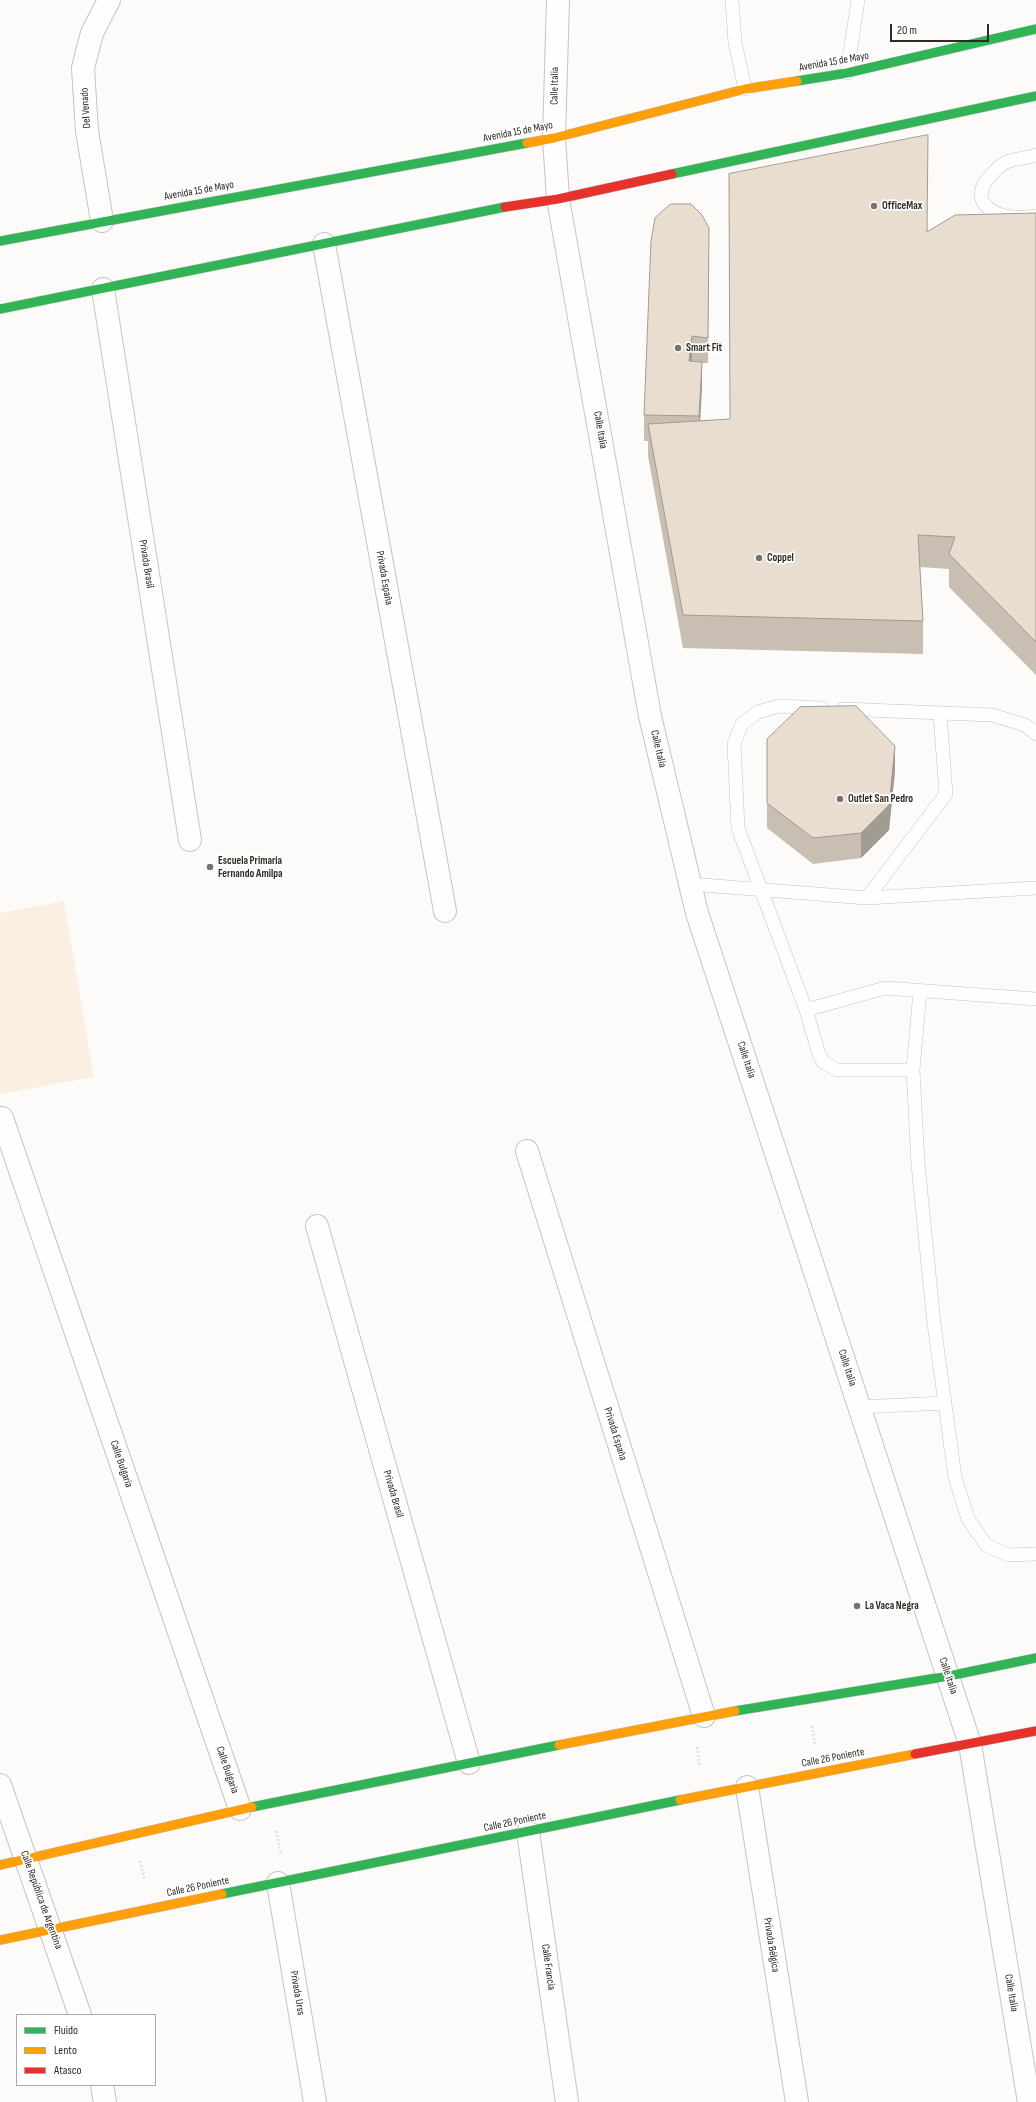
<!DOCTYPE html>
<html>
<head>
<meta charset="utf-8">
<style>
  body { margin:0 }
  #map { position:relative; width:1036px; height:2102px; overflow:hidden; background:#fcfbf9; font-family:"Sofia Sans Condensed",sans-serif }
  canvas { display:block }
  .legend { position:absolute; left:16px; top:2014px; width:140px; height:72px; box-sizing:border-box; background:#fff; border:1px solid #abaaa7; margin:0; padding:5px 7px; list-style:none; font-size:12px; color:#2e2a24 }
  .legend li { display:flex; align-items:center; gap:8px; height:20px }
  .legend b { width:20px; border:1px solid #abaaa7 }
  .scale { position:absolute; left:890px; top:24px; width:99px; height:18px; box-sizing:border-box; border:2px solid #2e2a24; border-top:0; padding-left:5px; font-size:12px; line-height:14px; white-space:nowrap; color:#2e2a24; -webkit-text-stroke:3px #fff; paint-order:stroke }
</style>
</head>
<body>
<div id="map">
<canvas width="1036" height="2102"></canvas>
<ul class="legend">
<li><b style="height:5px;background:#30b455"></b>Fluido</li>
<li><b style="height:5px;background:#ff9f0a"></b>Lento</li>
<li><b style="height:5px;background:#e5322d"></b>Atasco</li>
</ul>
<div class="scale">20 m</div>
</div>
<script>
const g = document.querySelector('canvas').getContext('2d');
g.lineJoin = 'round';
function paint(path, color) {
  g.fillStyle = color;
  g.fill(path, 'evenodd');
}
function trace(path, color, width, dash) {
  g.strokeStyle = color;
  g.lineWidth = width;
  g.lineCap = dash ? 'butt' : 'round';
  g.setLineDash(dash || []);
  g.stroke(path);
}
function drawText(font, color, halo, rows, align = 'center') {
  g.font = font + ' "Sofia Sans Condensed",sans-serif';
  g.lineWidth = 3.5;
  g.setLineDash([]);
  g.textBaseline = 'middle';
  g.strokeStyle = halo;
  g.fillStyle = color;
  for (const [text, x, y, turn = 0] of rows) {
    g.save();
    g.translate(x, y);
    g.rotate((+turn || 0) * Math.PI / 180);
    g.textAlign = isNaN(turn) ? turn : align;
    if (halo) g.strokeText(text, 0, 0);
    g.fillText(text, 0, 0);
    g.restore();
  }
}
const green = new Path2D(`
  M64,901L94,1077L0,1094V913Z`);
const path = new Path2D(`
  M812,1726L815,1745
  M697,1747L700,1767
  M276,1831L281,1854
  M140,1861L145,1881`);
const lane = new Path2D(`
  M732,0L735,42L745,89
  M847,73L858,0
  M1036,155C1026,158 1015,159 1006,162C998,166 991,175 986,181C971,203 994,216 1014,217C1021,218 1029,217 1036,216
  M822,708L779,706L758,712L742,724L734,744L738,828L806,1010L819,1054L823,1062L837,1070H913
  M843,709L992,715L1025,725L1036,734
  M690,884L867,898L1036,888
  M867,898L946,794L940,714
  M920,991L913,1070L918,1164L934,1324L955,1477L968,1519L986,1545L1008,1555L1036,1554
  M806,1010L885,988L1036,999
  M860,1407L945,1403`);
const street = new Path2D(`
  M558,0L554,138L558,199L650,716L697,913L970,1744L1029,2102
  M102,221L87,131L83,68L92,33L109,0
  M324,244L445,911
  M103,289L190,840
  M2,1118L240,1809
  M527,1151L704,1716
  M317,1226L469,1763
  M0,1785L80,2015
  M747,1787L797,2102
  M528,1832L567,2102
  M278,1883L315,2102
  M102,2085L105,2102`);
const fast = new Path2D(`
  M797,81L847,73L1036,29
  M672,174L1036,96
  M0,241L527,143
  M0,309L505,207
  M735,1711L949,1676L1036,1658
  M252,1807L559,1745
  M222,1894L680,1800`);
const slow = new Path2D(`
  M527,143L554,138L745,89L797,81
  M559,1745L735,1711
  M680,1800L915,1754
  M0,1865L252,1807
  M0,1940L222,1894`);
const jam = new Path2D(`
  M505,207L558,199L672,174
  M915,1754L1036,1731`);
const wall = new Path2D(`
  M1036,213V675L949,587V569L920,567L923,621V654L683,648L648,456V441H644V415L709,254L708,363H702V387L700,421L730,419L927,231Z
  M767,739L895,771L889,830L861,858L813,864L767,828Z`);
const shadedWall = new Path2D(`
  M692,336V362L689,361Z
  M702,362V387L699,441V416Z
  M895,746V771L889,830L861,858V833Z`);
const building = new Path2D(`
  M928,135L927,232L955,215L1036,213V642L949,554L955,537L918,535L923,621L683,615L648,424L730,419L729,174Z
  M671,204H691L702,215L709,228L708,338L692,336L689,361L702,362L699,416L644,415L651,241L655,218Z
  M856,706L895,746L889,805L861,833L813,838L767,803V739L800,707Z`);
const markers = [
  [874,206,4,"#76736f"],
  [678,348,4,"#76736f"],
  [759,558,4,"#76736f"],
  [840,799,4,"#76736f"],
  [210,867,4,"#76736f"],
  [857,1606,4,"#76736f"]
];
const streetNames = [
  ["Avenida 15 de Mayo",834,62,-10],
  ["Calle Italia",555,86,-89],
  ["Del Venado",86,108,-94],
  ["Avenida 15 de Mayo",518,132,-11],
  ["Avenida 15 de Mayo",199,191,-10],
  ["Calle Italia",600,430,80],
  ["Privada Brasil",146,564,81],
  ["Privada España",384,578,80],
  ["Calle Italia",658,749,77],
  ["Calle Italia",746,1060,72],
  ["Calle Italia",847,1368,72],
  ["Privada España",615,1434,73],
  ["Calle Bulgaria",121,1464,71],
  ["Privada Brasil",393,1494,74],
  ["Calle Italia",948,1676,72],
  ["Calle 26 Poniente",833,1758,-11],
  ["Calle Bulgaria",227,1770,71],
  ["Calle 26 Poniente",515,1822,-12],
  ["Calle 26 Poniente",198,1887,-12],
  ["Calle República de Argentina",41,1900,70],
  ["Privada Bélgica",771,1945,81],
  ["Calle Francia",548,1967,82],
  ["Privada Urss",297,1993,80],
  ["Calle Italia",1011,1993,80]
];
const poiNames = [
  ["OfficeMax",882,206],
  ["Smart Fit",686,348],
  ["Coppel",767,558],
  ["Outlet San Pedro",848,799],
  ["Escuela Primaria",218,861],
  ["Fernando Amilpa",218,874],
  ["La Vaca Negra",865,1606]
];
paint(green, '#fbefe1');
trace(lane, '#c6c3c0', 14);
trace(street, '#c6c3c0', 24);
trace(fast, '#c6c3c0', 10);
trace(slow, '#c6c3c0', 10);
trace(jam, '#c6c3c0', 10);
trace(path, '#dfdfdf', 2.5, [2, 2]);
trace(lane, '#fffefe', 13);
trace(street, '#fffefe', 22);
trace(fast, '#30b455', 9);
trace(slow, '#ff9f0a', 9);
trace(jam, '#e5322d', 9);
paint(wall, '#c8beb2');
paint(shadedWall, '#a29b91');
paint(building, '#e8ddcf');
trace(building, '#a29b91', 1);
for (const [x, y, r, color] of markers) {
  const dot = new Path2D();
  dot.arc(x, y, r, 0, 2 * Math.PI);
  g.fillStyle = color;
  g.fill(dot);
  trace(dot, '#fff', 1.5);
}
drawText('11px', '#2e2a24', '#fff', streetNames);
drawText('bold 11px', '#2e2a24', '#fff', poiNames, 'left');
</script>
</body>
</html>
